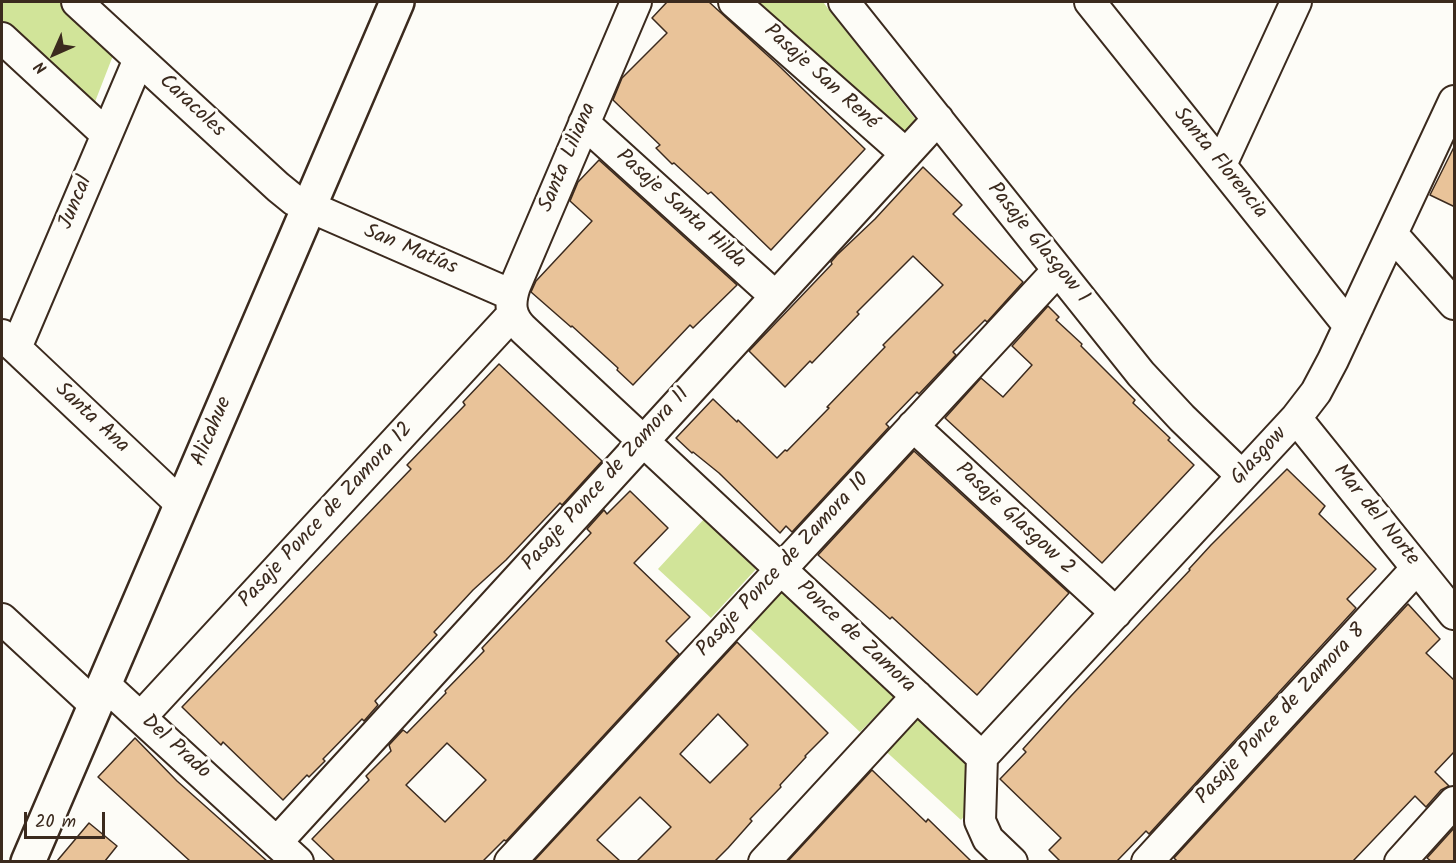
<!DOCTYPE html>
<html>
<head>
<meta charset="utf-8">
<style>
  body { margin:0 }
  #map { position:relative; width:1456px; height:863px; overflow:hidden; background:#fdfcf7; font-family:Kalam,sans-serif }
  canvas { display:block }
  .frame { position:absolute; inset:0; border:3px solid #3b2a1e; pointer-events:none }
  .north { position:absolute; left:24px; top:24px; width:60px; height:60px; -webkit-text-stroke:4px #fdfcf7; paint-order:stroke; rotate:225deg; font-size:16px; font-weight:700; line-height:24px; text-align:center; color:#3b2a1e }
  .north::after { content:''; display:block; margin:auto; width:21px; height:27px; background:#3b2a1e; clip-path:polygon(50% 0,100% 100%,50% 72%,0 100%) }
  .scale { position:absolute; left:24px; top:812px; width:81px; height:27px; box-sizing:border-box; border:3px solid #3b2a1e; border-top:0; padding-left:8px; font-size:18px; line-height:21px; white-space:nowrap; color:#3b2a1e; -webkit-text-stroke:4px #fdfcf7; paint-order:stroke }
</style>
</head>
<body>
<div id="map">
<canvas width="1456" height="863"></canvas>
<div class="frame"></div>
<div class="north">N</div>
<div class="scale">20 m</div>
</div>
<script>
const g = document.querySelector('canvas').getContext('2d');
g.lineJoin = 'round';
function paint(path, color) {
  g.fillStyle = color;
  g.fill(path, 'evenodd');
}
function trace(path, color, width, dash) {
  g.strokeStyle = color;
  g.lineWidth = width;
  g.lineCap = dash ? 'butt' : 'round';
  g.setLineDash(dash || []);
  g.stroke(path);
}
function drawText(font, color, halo, rows, align = 'center') {
  g.font = font + ' Kalam,sans-serif';
  g.lineWidth = 6;
  g.setLineDash([]);
  g.textBaseline = 'middle';
  g.strokeStyle = halo;
  g.fillStyle = color;
  for (const [text, x, y, turn = 0] of rows) {
    g.save();
    g.translate(x, y);
    g.rotate((+turn || 0) * Math.PI / 180);
    g.textAlign = isNaN(turn) ? turn : align;
    if (halo) g.strokeText(text, 0, 0);
    g.fillText(text, 0, 0);
    g.restore();
  }
}
const green = new Path2D(`
  M2,2H59L114,53L93,107L2,20Z
  M752,2H823L916,120L899,137Z
  M704,519L757,568L711,618L658,569Z
  M781,588L895,696L860,732L744,623Z
  M918,710L967,758L970,810L961,820L880,746Z`);
const building = new Path2D(`
  M667,2H709L777,64L865,149L771,250L711,192L708,194L674,163L672,164L656,148L660,145L613,100L622,78L667,33L652,18Z
  M1455,145V207L1430,195Z
  M599,160L737,285L693,328L690,325L633,385L617,370L618,368L572,326L571,327L531,292L536,281L592,221L570,201L578,182Z
  M923,167L962,205L953,214L1023,282L987,322L985,320L953,352L956,355L919,394L917,392L886,424L889,427L792,532L786,526L780,533L719,473L693,452L692,453L676,438L713,399L737,422L738,420L777,458L785,450L787,451L829,408L827,407L885,347L883,345L943,285L913,256L857,312L859,314L812,363L810,361L785,387L749,351L832,264L831,262L837,255L875,219Z
  M1048,306L1059,317L1056,320L1082,344L1081,346L1135,400L1133,403L1170,438L1168,440L1194,465L1102,563L945,418L981,378L1003,397L1032,365L1012,346Z
  M499,364L602,461L562,505L560,503L506,560L473,590L434,632L437,635L375,701L378,705L364,721L362,719L323,759L325,761L309,777L307,775L283,800L223,742L221,745L182,707L411,469L407,465L465,405L463,402Z
  M914,451L1069,593L977,695L892,617L890,619L818,555Z
  M1287,469L1325,506L1319,514L1376,569L1347,599L1356,608L1149,834L1146,831L1117,861H1060L1049,850L1061,838L1000,779L1026,752L1023,749L1071,696L1190,570L1189,569L1211,545Z
  M630,491L668,528L634,563L690,617L666,641L679,654L506,841L504,840L483,861H335L312,839L369,780L366,776L391,751L389,745L403,730L407,733L446,693L445,691L484,651L482,648L591,533L587,529L604,510L607,514ZM447,743L486,780L445,822L406,785Z
  M1408,604L1440,639L1426,653L1455,681L1454,752L1435,772L1449,786L1441,790L1426,807L1415,796L1353,861H1177L1174,858Z
  M737,642L828,733L805,756L806,757L780,785L781,787L750,819L752,821L728,848L715,861H637L671,827L640,797L597,840L620,861H534ZM718,714L748,745L710,783L680,754Z
  M135,738L177,781L267,861H190L98,777Z
  M872,770L926,822L928,819L971,861H788Z
  M89,823L117,846L105,861H57Z
  M1455,827V861H1431L1427,858Z`);
const minor = new Path2D(`
  M77,2L278,187L294,200L512,295
  M636,2L515,286C509,304 510,316 523,329L982,757L980,821L988,839L1012,862
  M734,2L906,154
  M844,2L1141,374L1182,418L1242,476
  M1090,2L1349,326
  M2,38L106,134
  M584,123L775,296
  M1221,165L1296,2
  M1392,234L1454,304
  M2,335L181,504
  M16,348L139,59
  M1296,418L1454,614
  M913,426L1116,613
  M2,619L95,705
  M104,684L298,862
  M141,717L512,315
  M982,757L1296,418L1316,392L1333,360L1454,101
  M277,842L938,119
  M510,862L1058,270
  M764,862L917,696
  M1147,862L1417,568
  M1400,862L1454,802`);
const tertiary = new Path2D(`
  M28,862L397,2`);
const streetNames = [
  ["Pasaje San René",820,78,42],
  ["Caracoles",191,107,43],
  ["Santa Liliana",569,158,-67],
  ["Santa Florencia",1219,164,51],
  ["Juncal",77,203,-67],
  ["Pasaje Santa Hilda",680,210,42],
  ["Pasaje Glasgow 1",1037,244,51],
  ["San Matías",410,251,23],
  ["Santa Ana",91,419,43],
  ["Alicahue",213,432,-67],
  ["Glasgow",1260,457,-47],
  ["Pasaje Ponce de Zamora 11",607,480,-48],
  ["Pasaje Ponce de Zamora 12",327,516,-47],
  ["Mar del Norte",1375,516,51],
  ["Pasaje Glasgow 2",1014,520,43],
  ["Pasaje Ponce de Zamora 10",784,566,-47],
  ["Ponce de Zamora",855,638,43],
  ["Pasaje Ponce de Zamora 8",1282,715,-47],
  ["Del Prado",175,748,42]
];
paint(green, '#d1e499');
paint(building, '#e9c399');
trace(building, '#3b2a1e', 1.5);
trace(minor, '#3b2a1e', 34);
trace(tertiary, '#3b2a1e', 38);
trace(minor, '#fdfcf7', 30);
trace(tertiary, '#fdfcf7', 33);
drawText('21px', '#3b2a1e', '#fdfcf7', streetNames);
</script>
</body>
</html>
